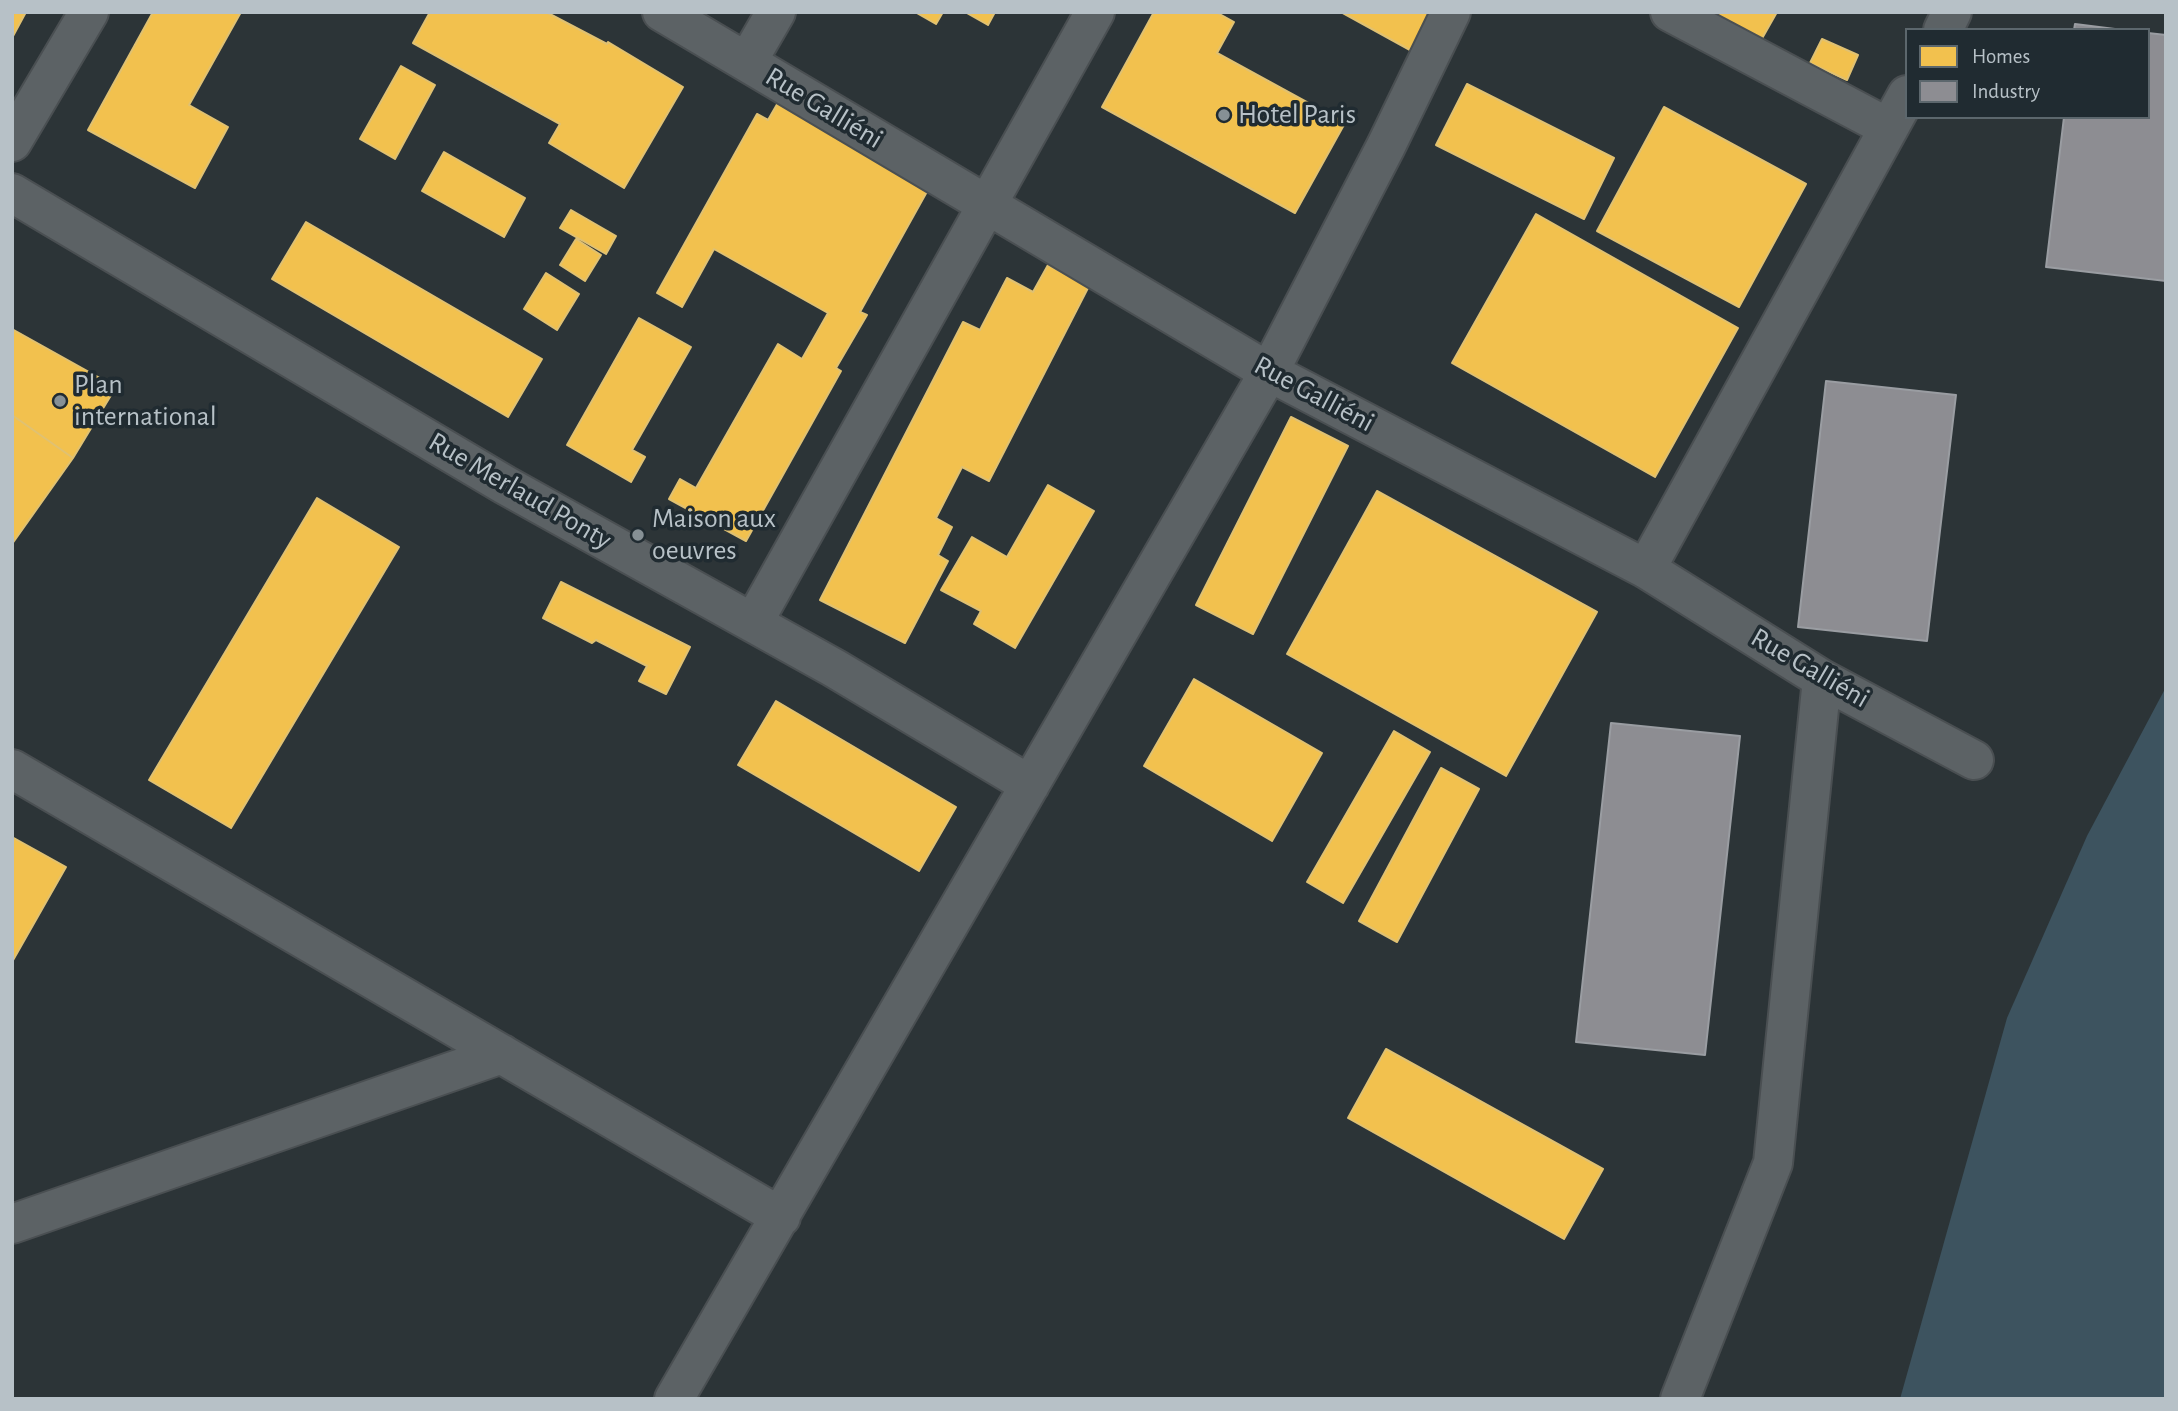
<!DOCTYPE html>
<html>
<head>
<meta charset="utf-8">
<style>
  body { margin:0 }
  #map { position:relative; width:2178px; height:1411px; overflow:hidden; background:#2c3437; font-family:"Alegreya Sans",sans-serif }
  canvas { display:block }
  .frame { position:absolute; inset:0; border:14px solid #b7c1c7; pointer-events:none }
  .legend { position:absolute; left:1905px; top:28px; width:245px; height:91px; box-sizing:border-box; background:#202b31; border:2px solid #5c676d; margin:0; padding:9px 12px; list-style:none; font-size:21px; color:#b7c1c7 }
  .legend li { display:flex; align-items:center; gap:14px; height:35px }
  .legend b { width:35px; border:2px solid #5c676d }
</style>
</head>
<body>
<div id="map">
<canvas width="2178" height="1411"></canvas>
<div class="frame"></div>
<ul class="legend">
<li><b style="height:19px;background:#f2c14e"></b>Homes</li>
<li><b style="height:19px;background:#8d8d92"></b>Industry</li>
</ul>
</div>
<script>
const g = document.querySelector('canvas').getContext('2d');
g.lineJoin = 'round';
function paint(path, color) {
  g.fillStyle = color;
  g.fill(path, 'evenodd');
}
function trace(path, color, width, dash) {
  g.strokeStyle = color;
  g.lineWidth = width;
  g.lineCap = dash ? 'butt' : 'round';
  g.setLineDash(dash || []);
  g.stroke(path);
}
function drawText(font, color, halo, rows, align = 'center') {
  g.font = font + ' "Alegreya Sans",sans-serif';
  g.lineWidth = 7;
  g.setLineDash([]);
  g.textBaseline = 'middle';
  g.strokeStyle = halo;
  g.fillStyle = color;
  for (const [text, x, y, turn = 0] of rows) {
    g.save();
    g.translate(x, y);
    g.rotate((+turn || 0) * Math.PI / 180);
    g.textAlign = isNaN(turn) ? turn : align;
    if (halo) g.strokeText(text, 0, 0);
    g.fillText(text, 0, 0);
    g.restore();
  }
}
const water = new Path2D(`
  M2166,687V1399H1900L2007,1018L2087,836Z`);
const homes = new Path2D(`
  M12,12H26L12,38Z
  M153,12H241L189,105L228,127L195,188L88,130Z
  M430,12H546L607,44L608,42L683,87L624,188L549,143L560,124L413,43Z
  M915,12H943L936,24Z
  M965,12H995L988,25Z
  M1154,12H1216L1234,22L1217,53L1345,123L1295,213L1102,107Z
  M1341,12H1442L1419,55Z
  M1704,12H1777L1760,42Z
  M1822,39L1858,55L1847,80L1810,63Z
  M401,66L435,85L395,159L360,139Z
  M1467,84L1614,158L1584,219L1436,145Z
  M783,94L934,179L860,312L867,315L836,368L841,371L746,541L669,499L680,479L696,488L778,344L802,359L828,313L714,249L682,307L657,293L757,114L768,120Z
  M1664,107L1806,184L1739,307L1597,231Z
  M444,152L525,198L504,237L422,191Z
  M571,210L616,236L606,254L560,228Z
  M1536,214L1738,328L1655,477L1452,363Z
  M306,222L542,359L508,417L272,279Z
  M576,239L601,255L585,281L560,265Z
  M1048,265L1089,286L989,481L962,467L936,518L952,527L938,555L948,561L905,643L820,600L963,322L980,330L1007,278L1033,292Z
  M546,273L579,294L557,330L524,309Z
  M639,318L691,347L632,450L645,457L631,482L567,445Z
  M12,329L116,387L73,458L12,415Z
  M12,415L73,458L12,544Z
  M1291,417L1348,446L1253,634L1196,605Z
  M1048,485L1094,511L1015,648L974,624L981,611L941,590L972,537L1007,557Z
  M1377,491L1597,612L1506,776L1287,654Z
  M317,498L399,547L231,828L149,780Z
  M561,582L690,647L666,694L639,681L647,666L596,640L592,643L543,618Z
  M1194,679L1322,753L1272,841L1144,766Z
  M776,701L956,807L919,871L738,765Z
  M1394,731L1430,752L1343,903L1307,882Z
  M1441,768L1479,789L1397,942L1359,921Z
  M12,837L66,867L12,962Z
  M1386,1049L1603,1169L1564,1239L1348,1118Z`);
const industry = new Path2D(`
  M2075,24L2123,30H2074Z
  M2148,33L2166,35V281L2046,267L2064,117H2148Z
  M1826,381L1956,395L1927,641L1798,627Z
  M1611,723L1740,736L1705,1055L1576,1042Z`);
const minor = new Path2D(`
  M662,12L1269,372L1646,569L1822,679L1974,760
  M1670,12L1889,128
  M1943,30L1952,12
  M747,62L776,12
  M12,142L89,12
  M12,193L505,485L834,668L1030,785
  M1646,569L1907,95
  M753,623L1095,12
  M12,769L781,1217
  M12,1224L502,1054
  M674,1399L1269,372L1386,146L1451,12
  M1680,1399L1773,1163L1822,679`);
const markers = [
  [1224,115,7,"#869095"],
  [60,401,7,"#869095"],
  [638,535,7,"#869095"]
];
const streetNames = [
  ["Rue Galliéni",824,108,31],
  ["Rue Galliéni",1314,394,28],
  ["Rue Merlaud Ponty",520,491,30],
  ["Rue Galliéni",1810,668,30]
];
const poiNames = [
  ["Hotel Paris",1238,115],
  ["Plan",74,385],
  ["international",74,417],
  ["Maison aux",652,519],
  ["oeuvres",652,551]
];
paint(water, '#3d535f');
paint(homes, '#f2c14e');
trace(homes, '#e0c172', 2);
paint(industry, '#8d8d92');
trace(industry, '#9a9da2', 2);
trace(minor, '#4a4f52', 42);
trace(minor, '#5c6265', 38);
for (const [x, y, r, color] of markers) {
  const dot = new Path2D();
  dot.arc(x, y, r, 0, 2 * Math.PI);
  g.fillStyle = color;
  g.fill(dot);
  trace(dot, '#202b31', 2.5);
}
drawText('28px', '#b7c1c7', '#202b31', streetNames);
drawText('28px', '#b7c1c7', '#202b31', poiNames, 'left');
</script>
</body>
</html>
